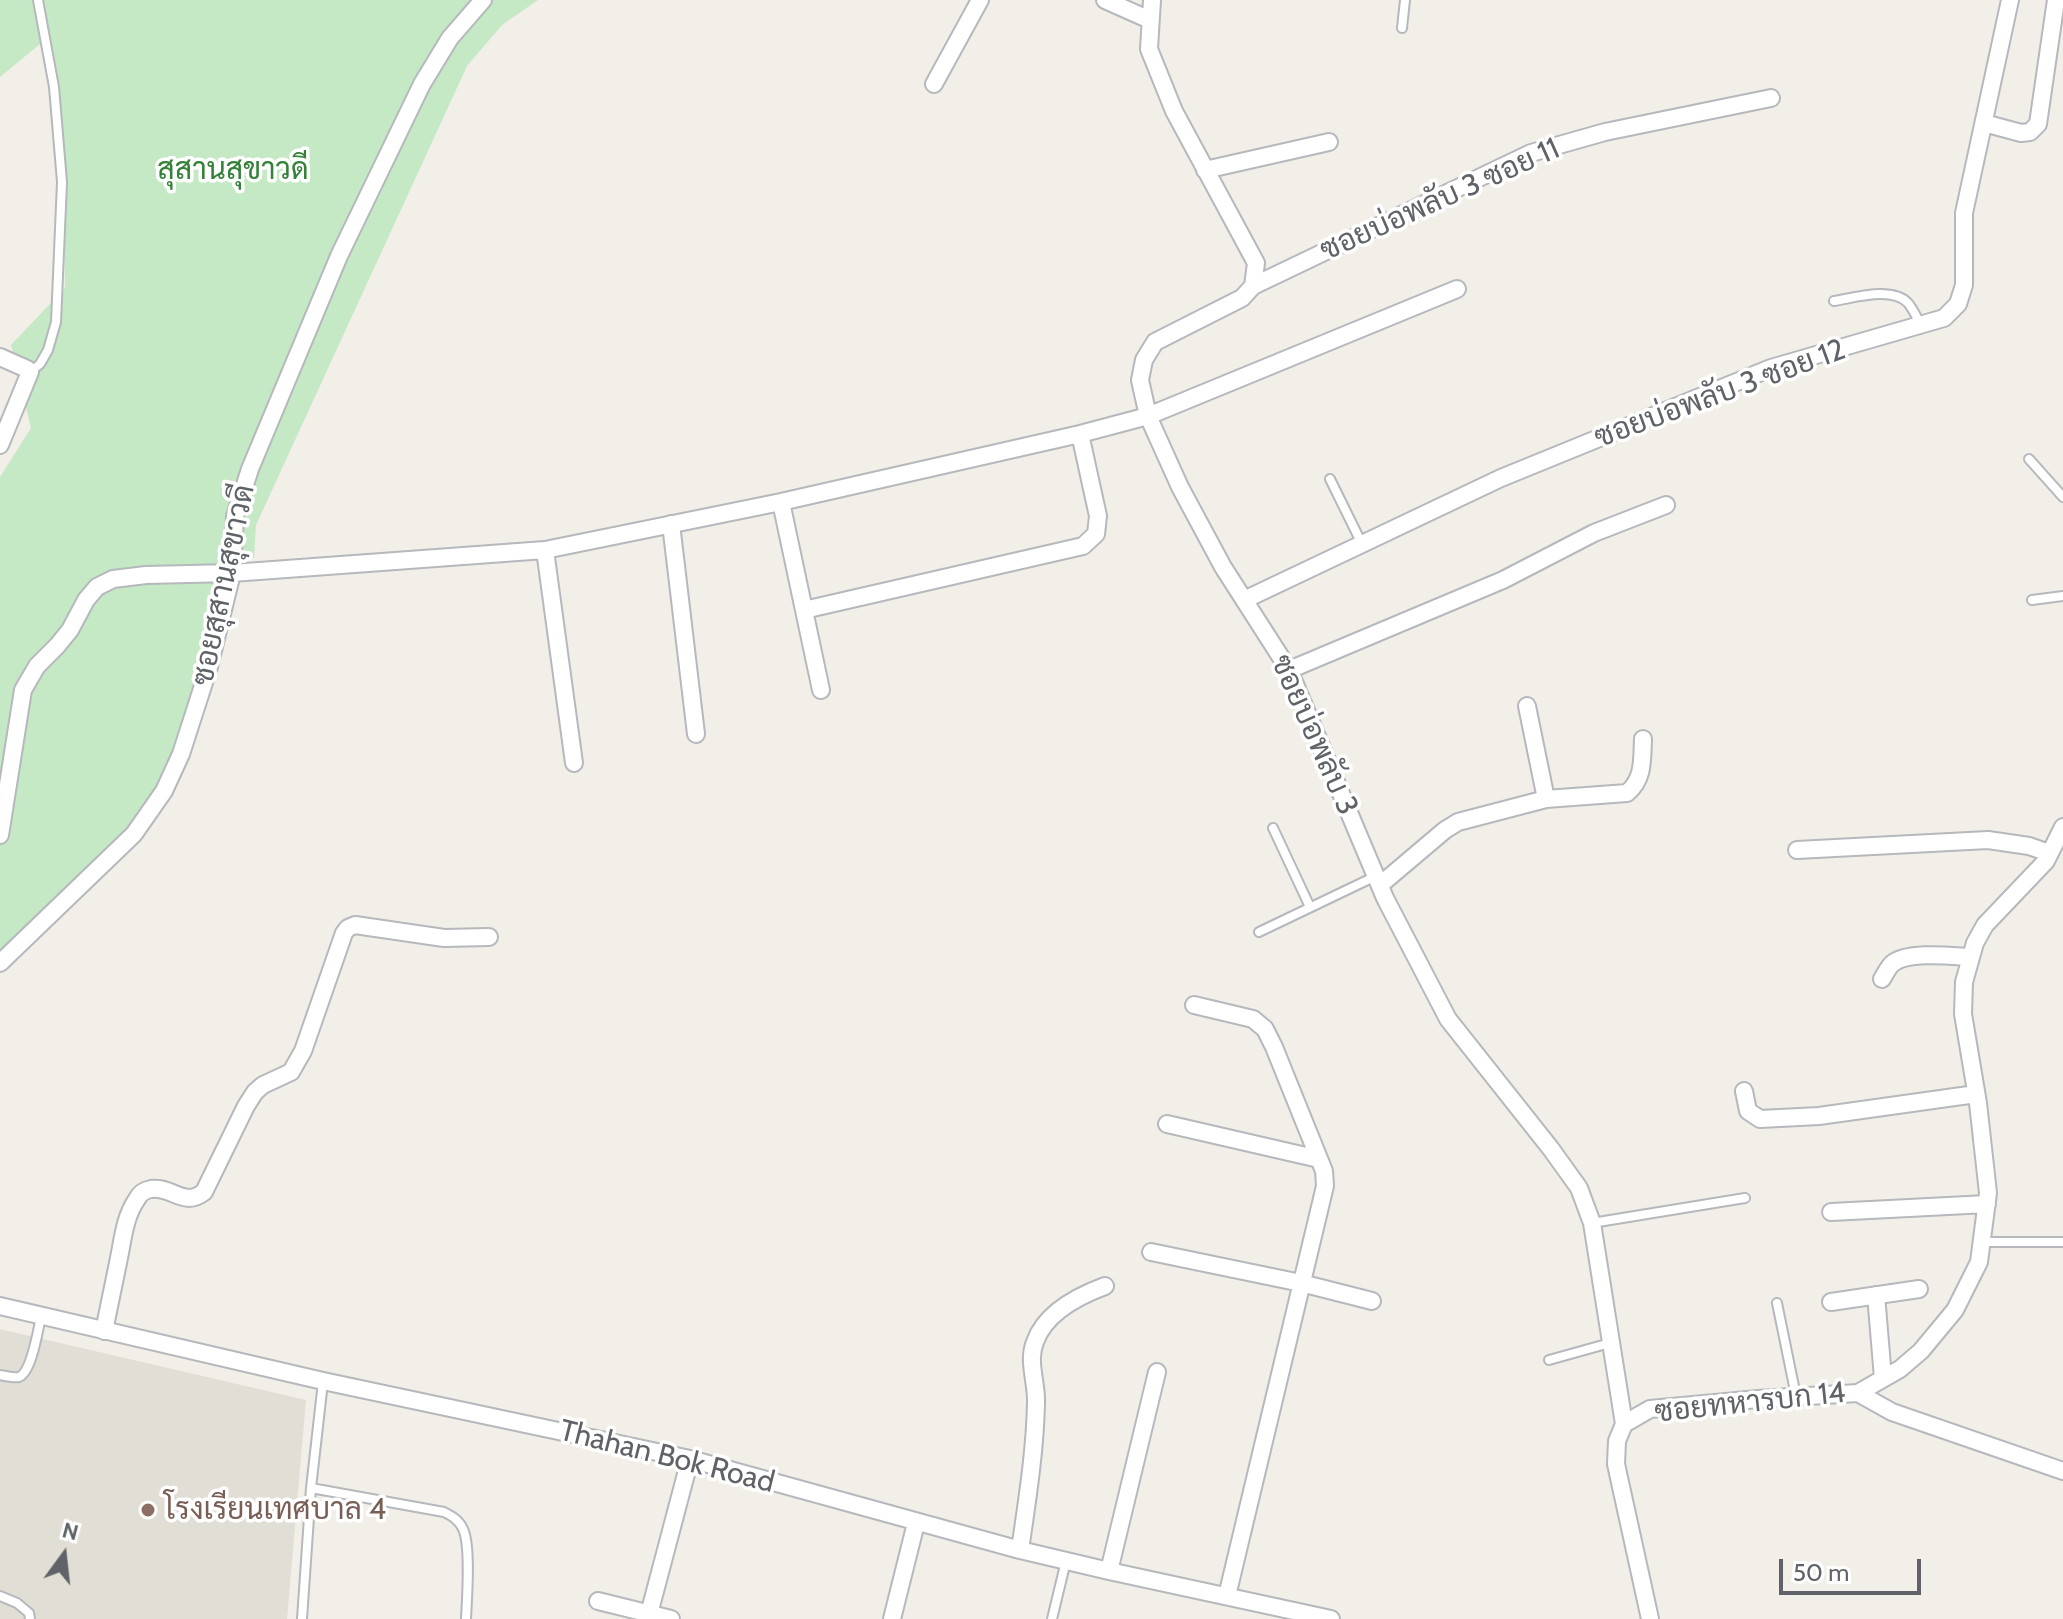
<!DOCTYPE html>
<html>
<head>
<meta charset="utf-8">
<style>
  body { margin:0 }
  #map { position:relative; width:2063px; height:1619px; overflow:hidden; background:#f1efe8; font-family:Cabin,sans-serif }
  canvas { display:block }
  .north { position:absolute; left:24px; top:1515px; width:80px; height:80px; -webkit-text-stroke:6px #fff; paint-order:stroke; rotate:15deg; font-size:22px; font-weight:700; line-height:32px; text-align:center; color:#5f6368 }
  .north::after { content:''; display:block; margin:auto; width:28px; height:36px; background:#5f6368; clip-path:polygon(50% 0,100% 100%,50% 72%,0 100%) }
  .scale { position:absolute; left:1779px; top:1559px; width:142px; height:36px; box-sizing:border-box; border:4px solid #5f6368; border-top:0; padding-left:10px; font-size:24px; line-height:28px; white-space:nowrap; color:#5f6368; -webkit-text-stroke:6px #fff; paint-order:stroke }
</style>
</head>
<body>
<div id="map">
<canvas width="2063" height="1619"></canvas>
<div class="north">N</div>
<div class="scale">50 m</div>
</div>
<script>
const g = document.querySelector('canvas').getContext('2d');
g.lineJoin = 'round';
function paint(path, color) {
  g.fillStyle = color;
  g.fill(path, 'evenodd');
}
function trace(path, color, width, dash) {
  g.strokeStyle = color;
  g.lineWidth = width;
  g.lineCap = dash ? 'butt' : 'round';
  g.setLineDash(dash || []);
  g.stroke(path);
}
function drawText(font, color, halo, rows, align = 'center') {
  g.font = font + ' Cabin,Sarabun,sans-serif';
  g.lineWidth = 7;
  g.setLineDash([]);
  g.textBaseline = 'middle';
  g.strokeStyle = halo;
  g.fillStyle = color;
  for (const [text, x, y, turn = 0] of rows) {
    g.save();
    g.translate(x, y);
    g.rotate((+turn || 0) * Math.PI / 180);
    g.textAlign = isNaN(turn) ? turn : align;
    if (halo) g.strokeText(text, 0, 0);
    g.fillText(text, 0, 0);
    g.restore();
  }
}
const education = new Path2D(`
  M0,1329L306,1400L287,1619H0Z`);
const green = new Path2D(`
  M0,0H538L502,25L467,66L256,525L254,558L229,564L194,713L164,791L84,882L0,950V477L31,428L11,345L65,288L63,157L40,44L0,77Z`);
const lane = new Path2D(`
  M1402,28L1405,0
  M1834,301C1854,298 1892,286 1908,303C1913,309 1917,318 1921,325
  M30,372L40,364L48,350L56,322L62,182L54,87L38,0
  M2029,459L2063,497
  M1330,479L1362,544
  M2032,600L2063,596
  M1273,828L1310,907
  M1259,932L1376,876
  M1592,1223L1745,1198
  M1982,1242H2063
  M1777,1303L1796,1396
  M1549,1360L1610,1343
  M0,1375C5,1376 14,1378 19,1377C32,1372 38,1329 41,1317
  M311,1488L444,1512C452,1516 459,1520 463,1529C471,1545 467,1598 466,1619
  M0,1596L17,1603L29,1613L30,1619
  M302,1619L311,1488L323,1382
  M1052,1619L1066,1561`);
const street = new Path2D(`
  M1105,0L1150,20
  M1152,0L1149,49L1174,111L1256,263L1253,286L1242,298L1155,342L1144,360L1140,380L1148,416L1180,487L1223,567L1289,670L1385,898L1448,1019L1551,1149L1579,1188L1592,1223L1624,1424
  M934,84L980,0
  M1984,123L2021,133L2030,132L2038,124L2056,0
  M1205,170L1329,142
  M1253,286L1531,153L1605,132L1771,98
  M0,357L27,369L30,372L0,445
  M781,502L821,690
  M671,524L696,734
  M545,550L574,763
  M1244,600L1501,478L1771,368L1944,318L1958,304L1964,285V213L2010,0
  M804,610L1083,546L1096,534L1098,516L1080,434
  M1289,670L1503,580L1594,533L1666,505
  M1527,706L1546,799
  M0,835L23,690L37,666L57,646L70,630L86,600L97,587L113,579L146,575L232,573L545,550L781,502L1080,434L1148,416L1457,289
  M1797,850L1988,840L2029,846L2049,853
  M1380,885L1445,830L1458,822L1546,799L1627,793C1644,779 1642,760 1643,739
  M0,963L134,834L164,791L181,754L209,667L232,573L235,516L250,469L339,256L422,84L450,38L483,0
  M1882,979C1885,974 1889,966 1893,963C1909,951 1951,956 1971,957
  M1194,1005L1253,1019L1265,1029L1274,1047L1324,1171L1325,1186L1227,1596
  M1744,1091L1748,1111L1760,1119L1819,1116L1976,1094
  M1167,1124L1319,1159
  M1831,1212L1987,1204
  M1151,1252L1301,1283L1372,1301
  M1876,1295L1883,1378
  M1831,1302L1919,1289
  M0,1306L323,1381L690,1459L1020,1550L1109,1571L1331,1619
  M104,1331C109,1307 114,1282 119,1258C123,1238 125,1216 137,1199C140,1193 145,1190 151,1189C172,1186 184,1208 204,1192L246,1106L255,1092L263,1085L291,1072L303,1051L344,933L348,928L355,925L444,938L489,937
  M1858,1393L1892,1412L2063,1471
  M1020,1550C1027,1501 1035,1452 1036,1403C1037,1383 1027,1361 1035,1342C1045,1313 1078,1296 1105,1286
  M1109,1571L1157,1372
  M598,1601L671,1619
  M649,1614L690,1459
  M892,1619L916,1523
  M1650,1619L1616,1464L1617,1441L1624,1424L1650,1409L1758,1399L1858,1393L1900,1369L1921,1351L1955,1310L1979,1262L1988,1193L1978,1103L1963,1014L1964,982L1975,943L1985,925L2046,861L2063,827`);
const markers = [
  [148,1510,8,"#8d6e63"]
];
const parkNames = [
  ["สุสานสุขาวดี",233,170]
];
const streetNames = [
  ["ซอยบ่อพลับ 3 ซอย 11",1440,200,-24],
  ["ซอยบ่อพลับ 3 ซอย 12",1720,394,-20],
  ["ซอยสุสานสุขาวดี",224,585,-78],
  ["ซอยบ่อพลับ 3",1314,735,66],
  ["ซอยทหารบก 14",1750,1403,-6],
  ["Thahan Bok Road",667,1457,14]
];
const educationNames = [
  ["โรงเรียนเทศบาล 4",164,1510]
];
paint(education, '#e1ded6');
paint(green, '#c5e8c5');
trace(lane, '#b5b8bc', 12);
trace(street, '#b5b8bc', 20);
trace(lane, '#fff', 8);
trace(street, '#fff', 16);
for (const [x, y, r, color] of markers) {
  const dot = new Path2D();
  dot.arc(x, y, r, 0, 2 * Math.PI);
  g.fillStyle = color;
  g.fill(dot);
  trace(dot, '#fff', 3);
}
drawText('30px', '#348238', '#fff', parkNames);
drawText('30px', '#5f6368', '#fff', streetNames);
drawText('30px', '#785e54', '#fff', educationNames, 'left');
</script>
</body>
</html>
